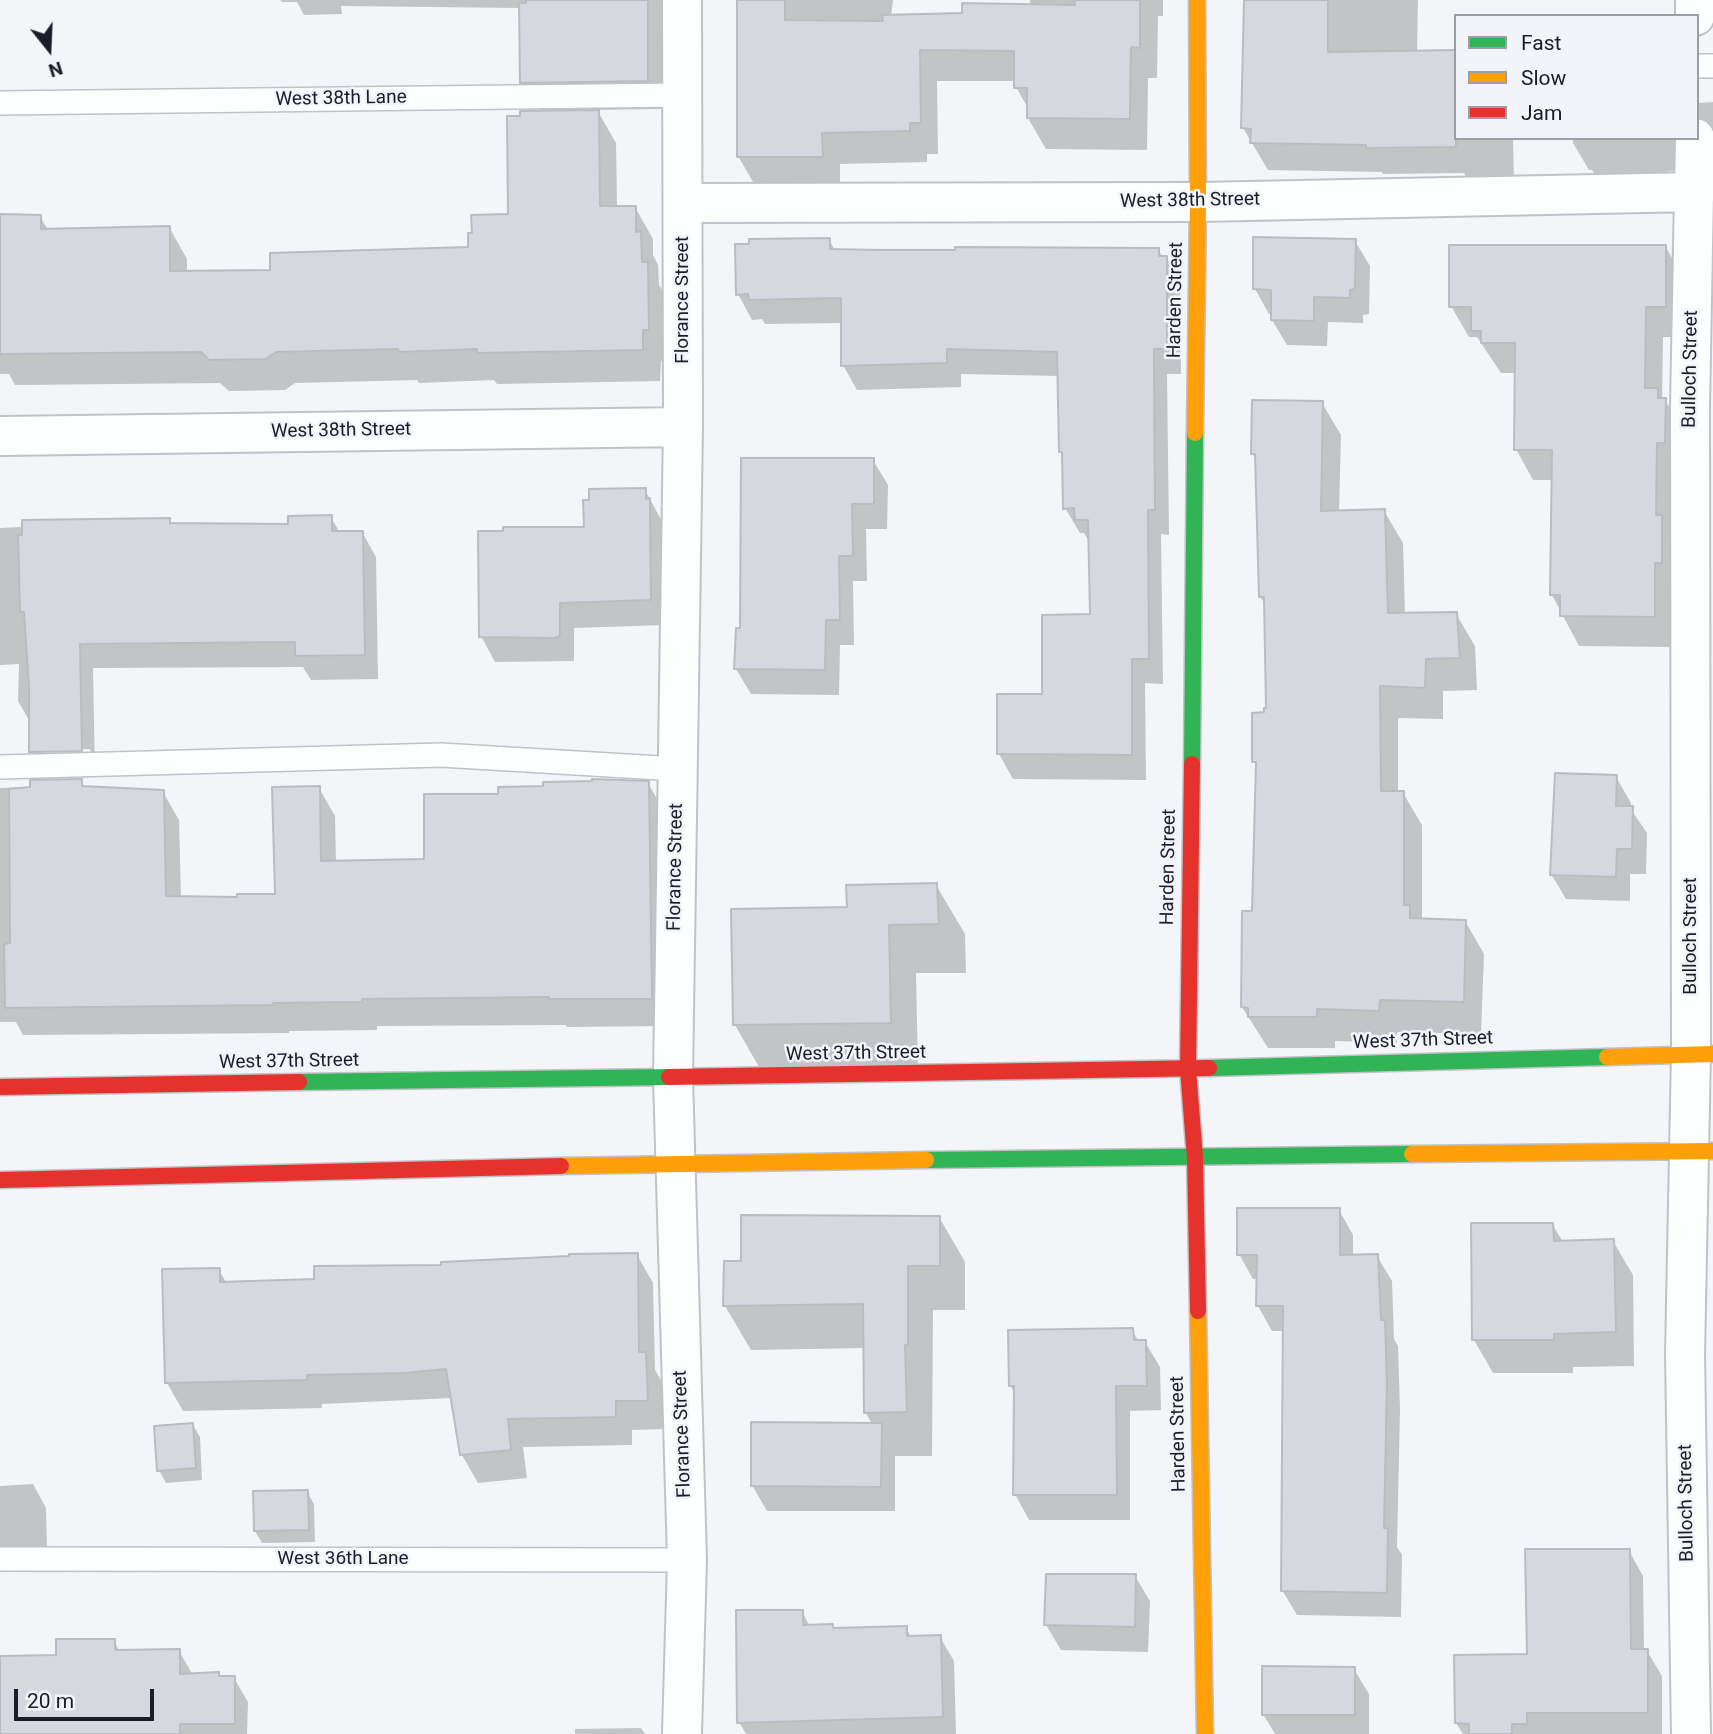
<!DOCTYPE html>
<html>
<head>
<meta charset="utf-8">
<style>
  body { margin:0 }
  #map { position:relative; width:1713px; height:1734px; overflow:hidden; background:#f4f5f8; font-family:Roboto,sans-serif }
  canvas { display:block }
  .legend { position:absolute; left:1454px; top:14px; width:245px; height:126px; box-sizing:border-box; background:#f2f4fa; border:2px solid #9c9ea6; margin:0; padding:9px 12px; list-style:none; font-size:21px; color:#1a1d27 }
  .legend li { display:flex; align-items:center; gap:14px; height:35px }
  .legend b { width:35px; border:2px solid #9c9ea6 }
  .north { position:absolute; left:14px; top:14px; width:70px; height:70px; -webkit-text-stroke:5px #f2f4fa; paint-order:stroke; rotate:162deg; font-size:19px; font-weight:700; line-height:28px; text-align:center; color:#1a1d27 }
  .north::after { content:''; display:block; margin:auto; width:24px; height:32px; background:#1a1d27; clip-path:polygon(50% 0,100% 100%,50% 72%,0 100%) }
  .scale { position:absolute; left:14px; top:1689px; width:140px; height:32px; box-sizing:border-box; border:4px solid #1a1d27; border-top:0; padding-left:9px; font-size:21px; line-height:24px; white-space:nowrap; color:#1a1d27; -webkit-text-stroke:5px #f2f4fa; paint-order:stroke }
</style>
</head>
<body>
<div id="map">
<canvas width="1713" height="1734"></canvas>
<ul class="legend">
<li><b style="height:9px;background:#30b455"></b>Fast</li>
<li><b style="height:9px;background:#ff9f0a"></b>Slow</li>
<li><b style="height:9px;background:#e5322d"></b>Jam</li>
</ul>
<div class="north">N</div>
<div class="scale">20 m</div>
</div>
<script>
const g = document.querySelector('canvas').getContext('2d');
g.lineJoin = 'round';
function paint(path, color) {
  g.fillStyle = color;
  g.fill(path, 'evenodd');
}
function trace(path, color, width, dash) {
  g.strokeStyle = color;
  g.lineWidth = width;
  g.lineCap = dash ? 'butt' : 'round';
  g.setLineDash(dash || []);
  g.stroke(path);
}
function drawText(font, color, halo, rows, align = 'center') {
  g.font = font + ' Roboto,sans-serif';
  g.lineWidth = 5;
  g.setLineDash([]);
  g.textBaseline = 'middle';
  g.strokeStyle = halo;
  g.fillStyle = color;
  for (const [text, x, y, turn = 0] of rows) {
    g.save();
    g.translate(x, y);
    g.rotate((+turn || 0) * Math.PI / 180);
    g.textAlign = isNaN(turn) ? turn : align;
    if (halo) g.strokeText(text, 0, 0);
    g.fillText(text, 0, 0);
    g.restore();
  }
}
const shadow = new Path2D(`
  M280,0H663L664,109L597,110L616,143L617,207H635L653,239V255L658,265L659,285L665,295L666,361H661L660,381L497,384L494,380L419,383L417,380L295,383L285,390L229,391L220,383L15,385L9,374H0V216H40L48,230L169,227L187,259V273L272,272L470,249L510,216L522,118L539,112L522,82L521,8L341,6L342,14L304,15L297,2H282Z
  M739,0H893L891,17L963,15L1030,5V0H1163V16H1158L1157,78H1148L1147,150L1046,149L1028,118V108L1016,87V81H937L938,154H927V162L840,164V188L756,187L738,156Z
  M1246,0H1418L1417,53L1456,138H1513L1514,181L1469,182L1464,173L1383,174L1382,172L1268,170L1243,128Z
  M1713,102V143L1688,172L1668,171V181L1598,180L1592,170H1589L1573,143V138H1697V103Z
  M829,239L835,251L1158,249L1163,258L1166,257L1180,283L1181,374H1167L1169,535L1161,534L1163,684L1145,683L1146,780L1013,779L999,754L1044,696L1091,616L1090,543L1084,533H1080L1065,508L1059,376L961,374V387L857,390L843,365V323L765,324L762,319L752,320L738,294Z
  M1355,241L1370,266L1369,314L1363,315V323L1328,322L1327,346L1287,345L1272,320V314H1269L1255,289Z
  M1665,246L1683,277V337H1663L1662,400H1665L1683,430L1671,647L1579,646L1552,595L1553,480H1533L1516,449L1517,373H1501L1477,337H1469L1451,306Z
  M1322,403L1341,435L1339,512L1384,511L1403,543L1405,614H1456L1475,646L1477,690L1443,691V719L1398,718V793H1403L1422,825V920L1465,921L1484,954L1481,1034L1397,1032V1043L1335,1041V1048H1268L1242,1007L1254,913L1258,768L1254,762L1268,710L1266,606L1260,596L1257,462L1253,454Z
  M873,460L888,485L887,529H866L867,581H853L854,645H840L839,695L751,694L736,669L742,630Z
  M645,490L664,525L665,625L574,628V661L495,662L481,636L505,532L586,529Z
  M331,517L340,533L362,532L376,557L378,679L311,680L303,667L93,668L95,775L45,776L31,752L30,722L18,701L19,664L0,665V528L169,520L172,525L289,526ZM90,749L91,752L42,754V750Z
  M1616,777L1631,803L1630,808L1647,833L1646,874H1630V901L1566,899L1551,874Z
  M81,781L86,788L163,792L179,820L181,898H238L277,896L319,788L335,816L336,863L425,861L500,795L648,783L664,811L668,1026L567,1027L566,1025L377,1026V1030L289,1031V1033L23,1035L16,1022H0V788L31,787Z
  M936,885L965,934L966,973H916L918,1071L763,1074L735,1025L848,908Z
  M1339,1210L1353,1235V1257L1377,1256L1392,1281L1394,1339L1398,1346L1400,1410L1397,1547L1402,1555L1401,1617L1297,1615L1282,1590L1285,1331H1272L1258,1306V1279H1253L1239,1254Z
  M939,1217L965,1262V1310H933L932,1456H895V1511H767L752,1485L873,1425L865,1412V1348L751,1350L725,1306L742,1263Z
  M1552,1224L1563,1242L1613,1241L1633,1275L1634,1366L1573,1367V1373H1493L1474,1340Z
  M637,1255L653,1283L655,1370L662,1382L663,1429L632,1430V1445L523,1447L527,1478L478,1483L462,1455L452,1398L322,1404V1408L183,1411L167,1383L219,1270L227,1284L316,1281L442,1266Z
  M1132,1330L1139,1342H1145L1160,1367L1161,1410L1130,1411V1520H1029L1015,1494V1394L1010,1385Z
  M193,1425L200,1437L202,1480L166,1483L159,1470Z
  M33,1484L46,1508L47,1549L0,1558V1486Z
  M307,1492L314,1504L315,1542L262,1543L255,1531Z
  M1629,1551L1643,1576L1644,1651H1647L1662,1676V1734H1463L1456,1723L1528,1656Z
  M1135,1576L1150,1601L1148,1652L1061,1650L1046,1625Z
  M802,1611L810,1627L832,1626L834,1629L906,1628L912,1638L940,1637L954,1661L956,1734H746L739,1722Z
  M114,1641L120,1652L179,1651L193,1675L218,1674L220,1678H234L248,1702L247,1734H0V1658L58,1657Z
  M1354,1669L1369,1694V1734H1275L1263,1714Z
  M641,1728L645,1734H575V1729Z`);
const building = new Path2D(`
  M526,0H648V81L520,83L519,3H526Z
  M737,0H785V20L883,21L882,15L962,13V3L1075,5L1074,0H1140V48L1131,47L1130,119L1027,118V88H1014V51L920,50L921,123H910V131L822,133L823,157H737Z
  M1244,0H1328V52L1456,50V147L1366,148V145L1250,143L1251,129L1241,128Z
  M599,110L600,206H636V232L641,231L642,262H648L649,330H643V350L477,353V349L399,352L398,349L276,352L266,359L209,360L201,352L0,354V214L41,215V229L170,226V271L270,270V253L468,247V233H472L471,215L508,214L507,116H520V111Z
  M1253,237L1356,239L1355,289L1350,290V298L1314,297V321L1271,320V290L1253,289Z
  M830,238V249L883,250H955V247L1159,248V256H1167V349H1154L1155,510H1148L1149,659H1132V755L997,754V694H1042V615L1090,614L1088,520H1075L1074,508L1063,509L1062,452H1059L1057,352L947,349V363L841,366V298L749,300L748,294L736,295L735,244H749V239Z
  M1449,245H1666V307H1646L1645,388H1658V398H1666L1665,443H1657L1656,515H1662V563H1655V617L1560,616V595H1550L1552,450H1514L1515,343H1481V331H1471V307H1449Z
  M1252,400L1323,401L1321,511L1385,509L1388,613L1457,612L1460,658L1426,659L1425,688L1380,686L1381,791H1404V905H1410V918L1466,920L1464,1002L1380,1000L1379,1011L1317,1009V1017H1248V1008L1241,1007L1242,911H1252L1256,762H1252V713L1264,712V708H1266L1264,597H1259L1255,454H1251Z
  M741,458H874V504H852L853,556H839L840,620H826L825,670L734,669L736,628H740Z
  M646,488V499L650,498L651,600L560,603V636L554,638L479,637L478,531H503V527H584L583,500H589V489Z
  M332,515V531H363L365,655L295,656V642L80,644L82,751L29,752V687L24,612H20L18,535H22V520L170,518V523L288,524V516Z
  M1555,773L1617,775L1616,806H1633L1632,849H1617L1616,877L1550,875Z
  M82,779V786L164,790L166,896L237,897V894H275L272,787L320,786L321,861L424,859V794H498V787L543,786V782L592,781V779L649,781L652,999H549V997L362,999V1002L273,1003V1005L5,1008L4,944L10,943L9,789L30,787V780Z
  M937,883L939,924L889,925L891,1023L733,1025L731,909L847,907L846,885Z
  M1237,1208H1340V1255L1378,1254L1381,1320H1385L1387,1384L1384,1528H1388L1387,1593L1281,1591L1283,1306H1256L1257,1255H1237Z
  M741,1215L940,1216V1266H908V1345H905L907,1412L864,1413L863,1304L723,1306L724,1261H741Z
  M1471,1223H1553L1554,1241L1614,1239L1616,1332L1554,1334V1340H1472Z
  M638,1253L639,1352H646L648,1401H616V1417L508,1419L511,1450L460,1455L446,1369L406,1373L307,1375V1380L165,1383L162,1269L220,1268V1282L314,1279V1266L441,1265V1262L569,1256V1254Z
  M1133,1328L1134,1340H1146L1147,1386H1116L1117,1495H1013L1014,1386H1009L1008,1330Z
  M751,1422L882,1423L881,1487L751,1486Z
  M193,1423L196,1468L157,1471L154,1426Z
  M308,1490L309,1530L254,1531L253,1491Z
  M1525,1549H1630L1631,1649H1648V1713H1527V1724H1512V1734H1469V1724L1455,1723L1454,1655L1527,1654Z
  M1046,1574H1136L1135,1627L1044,1625Z
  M736,1610H803V1625L833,1624V1628L907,1626V1636L941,1635L943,1717L737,1723Z
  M56,1639H115V1650L180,1649V1674L219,1672V1676H235V1724H180V1734H0V1656L56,1655Z
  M1262,1666L1355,1667V1715H1262Z`);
const lane = new Path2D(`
  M1697,66H1713
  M0,103L683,95
  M0,767L441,755L677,769
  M0,1559L687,1560`);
const street = new Path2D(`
  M1695,0V16
  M684,203L1198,202L1696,192
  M0,436L683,427
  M682,1734L687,1560L673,1077L683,427L682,0
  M1691,1734L1685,1354L1691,1054L1690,408L1695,138`);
const fast = new Path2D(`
  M1192,764L1195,433
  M1209,1068L1607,1057
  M299,1082L669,1077
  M926,1160L1412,1154`);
const slow = new Path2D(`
  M1195,433L1198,202L1197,0
  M1607,1057L1713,1054
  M1412,1154L1713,1151
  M561,1166L926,1160
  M1198,1311L1205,1734`);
const jam = new Path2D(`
  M1192,764L1188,1069L1195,1158L1198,1311
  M669,1077L1209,1068
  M0,1087L299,1082
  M0,1180L561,1166`);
const streetNames = [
  ["West 38th Lane",341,99,-1],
  ["West 38th Street",1190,201,-1],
  ["Florance Street",683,300,-90],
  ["Harden Street",1176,300,-89],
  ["Bulloch Street",1691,369,-89],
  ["West 38th Street",341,431,-1],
  ["Florance Street",676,867,-89],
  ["Harden Street",1169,867,-89],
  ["Bulloch Street",1691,936,-90],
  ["West 37th Street",1423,1041,-2],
  ["West 37th Street",856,1054,-1],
  ["West 37th Street",289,1062,-1],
  ["Florance Street",683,1434,-92],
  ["Harden Street",1179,1434,-91],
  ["Bulloch Street",1687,1503,-91],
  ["West 36th Lane",343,1559]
];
paint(shadow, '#0003');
paint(building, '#d6d8df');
trace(building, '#babcc2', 2);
trace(lane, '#c0c2c8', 26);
trace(street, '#c0c2c8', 42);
trace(fast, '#c0c2c8', 19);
trace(slow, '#c0c2c8', 19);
trace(jam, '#c0c2c8', 19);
trace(lane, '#fdfefe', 23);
trace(street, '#fdfefe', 38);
trace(fast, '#30b455', 16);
trace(slow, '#ff9f0a', 16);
trace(jam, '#e5322d', 16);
drawText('19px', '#1a1d27', '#f2f4fa', streetNames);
</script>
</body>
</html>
